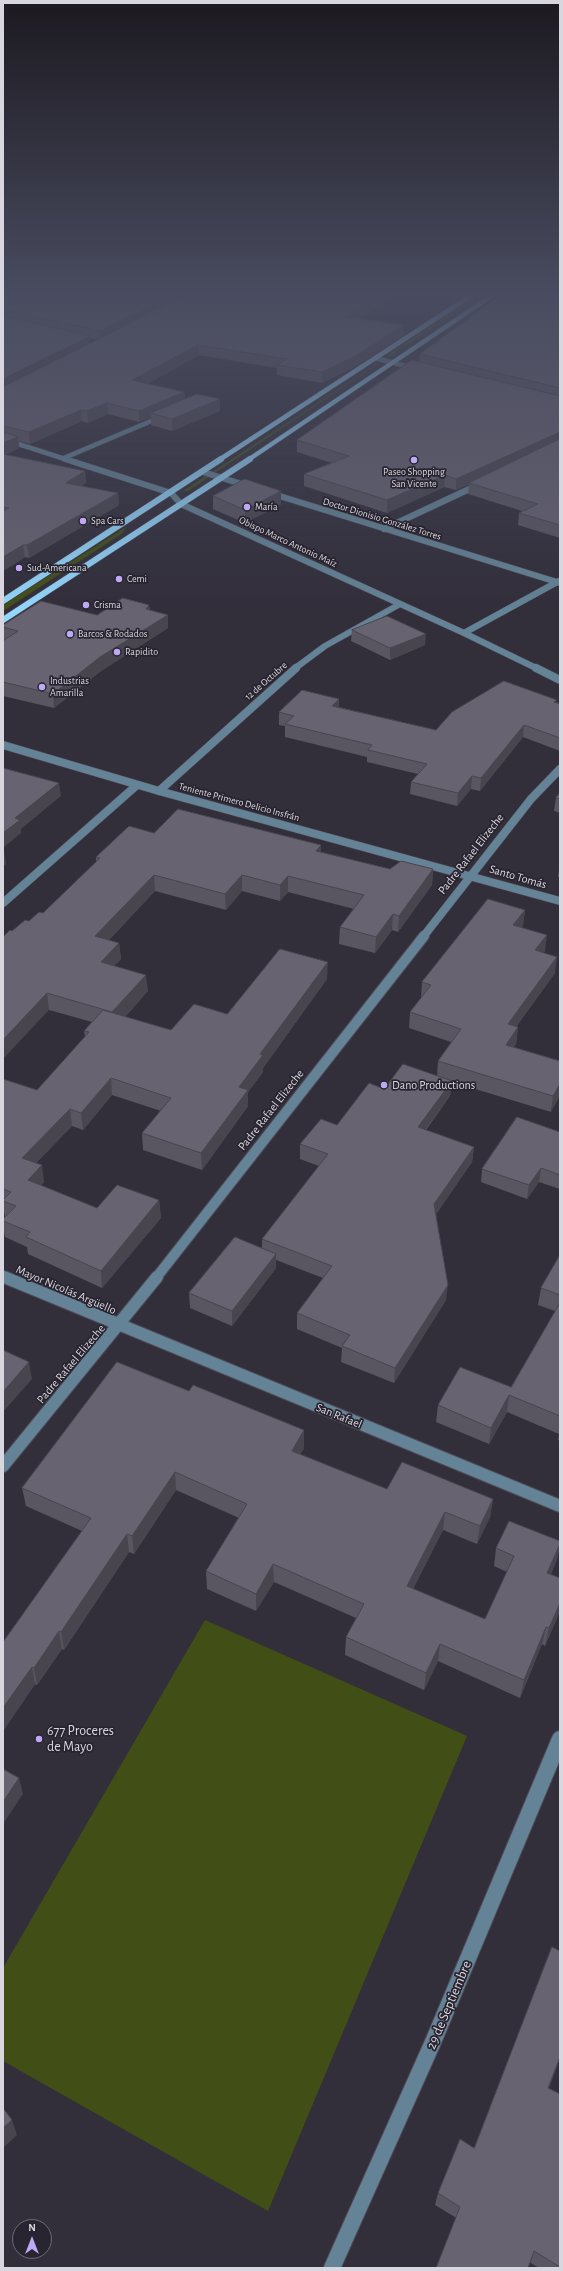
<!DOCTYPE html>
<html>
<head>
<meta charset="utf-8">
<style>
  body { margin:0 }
  #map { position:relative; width:563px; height:2271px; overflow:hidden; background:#322e3a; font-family:"Alegreya Sans",sans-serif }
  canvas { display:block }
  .frame { position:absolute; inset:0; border:4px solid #d8d6de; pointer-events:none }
  .north { position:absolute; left:12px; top:2219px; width:40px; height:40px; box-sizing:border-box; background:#282430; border:1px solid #6e6b76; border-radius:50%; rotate:0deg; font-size:11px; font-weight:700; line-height:16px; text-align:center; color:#d8d6de }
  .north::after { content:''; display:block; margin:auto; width:14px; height:18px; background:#bea9f4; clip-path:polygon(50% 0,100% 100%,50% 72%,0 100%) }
</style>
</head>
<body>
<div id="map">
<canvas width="563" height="2271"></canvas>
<div class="frame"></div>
<div class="north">N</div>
</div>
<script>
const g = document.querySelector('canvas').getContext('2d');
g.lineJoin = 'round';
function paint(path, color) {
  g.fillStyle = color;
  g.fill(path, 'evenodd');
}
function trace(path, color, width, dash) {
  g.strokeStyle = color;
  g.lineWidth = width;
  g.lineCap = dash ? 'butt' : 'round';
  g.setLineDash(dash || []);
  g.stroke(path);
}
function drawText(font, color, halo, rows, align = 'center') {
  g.font = font + ' "Alegreya Sans",sans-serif';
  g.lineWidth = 3.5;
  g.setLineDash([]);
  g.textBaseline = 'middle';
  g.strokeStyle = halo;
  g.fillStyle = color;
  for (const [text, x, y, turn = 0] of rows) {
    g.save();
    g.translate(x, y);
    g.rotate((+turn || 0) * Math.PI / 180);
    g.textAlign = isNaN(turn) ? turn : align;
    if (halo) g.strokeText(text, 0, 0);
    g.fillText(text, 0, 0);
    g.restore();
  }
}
const green = new Path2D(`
  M477,295L482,296L390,356H386Z
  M374,363L378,364L188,491H183L374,366Z
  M126,527L123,533L3,611V605Z
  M205,1620L467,1736L268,2211L3,2061V1968Z`);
const minorFar5 = new Path2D(`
  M375,358L417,369
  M3,439L68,460
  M64,458L163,416`);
const minorFar4 = new Path2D(`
  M65,459L171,493L181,504L464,633L538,669
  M203,472L251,487
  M270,493L560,583
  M384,529L480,484
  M464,633L559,581
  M294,669L325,646L400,604`);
const minorFar3 = new Path2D(`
  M536,668L560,680
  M3,745L159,791L560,901
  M159,791L296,668
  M3,903L137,785
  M423,937L531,799L560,769`);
const minorFar2 = new Path2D(`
  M3,1277L6,1278
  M156,1278L424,936`);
const minorFar1 = new Path2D(`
  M4,1277L560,1506
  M3,1466L157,1277`);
const minor = new Path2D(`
  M332,2268L433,2042L560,1739`);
const majorFar1 = new Path2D(`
  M219,460L472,295
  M248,460L493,295`);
const major = new Path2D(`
  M3,601L221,459
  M3,620L250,459`);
const wall = new Path2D(`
  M3,295H400L358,319L403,325V336L356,366L322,383L277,375V368L199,355L147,384L184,392L185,399H220V411L172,431L151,425V417L139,422L108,414L88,423L82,421L30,444L19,441V448L5,455L85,471L86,483L81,486L118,493L119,505L29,558L25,557L3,571ZM90,338L98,340L90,344Z
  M560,295V538L518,525L519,513L522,511L468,494L469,484L456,490L444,487L387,513L304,486V474L332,463L297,452V440L419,362L420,354Z
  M213,496L281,504L245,523L213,509Z
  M149,605L150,610L168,628L101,671L54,708L3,696V641L5,640H3V625L97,615Z
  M352,630L425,645L390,660L351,641Z
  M339,699V707L436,730L557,702L560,704V751L523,737L480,791L471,789L457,806L410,794L411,782L418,774L367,762V757L285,737V726L279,725V712Z
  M560,793V813L554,811L556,798Z
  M154,833L321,845V852L390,869H433L432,885L398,932L392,930L375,953L339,944L340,927L354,909L288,892L280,901L242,891L226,910L155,891L109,940L119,943L121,959L114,966L148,991L125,1017L171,1030L227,1014L327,979L263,1068V1072L248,1092V1106L202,1170L143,1150L142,1133L161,1111L112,1095L83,1130L72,1126L36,1163L44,1182L41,1185L97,1208L159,1200L161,1218L102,1288L28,1254L27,1247L5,1237L3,1227V1219L5,1217L3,1205V1079L37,1090L85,1037L84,1031L92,1022L49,1010L12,931L43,913L96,862V857Z
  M560,863V877H558Z
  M525,910L523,925L522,927L545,951L543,953L555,973L516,1027H518L516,1044L514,1047L560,1061L551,1112L452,1082L450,1096L426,1130L474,1147L472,1162L436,1214L446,1300L394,1383L341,1362L342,1348L297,1329V1313L323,1278L276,1260V1268L232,1326L190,1308L189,1293L262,1248V1239L319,1166L300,1159V1144L337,1125L384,1089L437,1076L438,1061L451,1042L409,1028L410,1012L421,998L422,982Z
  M560,1132V1189L539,1182L527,1199L481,1182L482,1169Z
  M560,1255V1441L558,1440L559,1434L507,1412L489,1444L436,1422L438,1405L511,1387L555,1311L538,1305L541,1288Z
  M189,1391L304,1430V1448L300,1454L387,1489L493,1499L490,1517L477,1544L443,1530L413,1589L485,1619L507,1572L494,1566L496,1548L560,1541V1547L557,1559L551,1574L560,1578V1611L545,1646L542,1644L520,1698L438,1661L424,1690L345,1655L346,1637L356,1618L274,1582L256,1611L207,1589L206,1571L239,1518L176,1490L134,1554L129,1552L64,1650L62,1649L37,1685L35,1684L3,1731L82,1531L26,1506L22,1488Z
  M560,1951V2058L549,2088L560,2094V2268H539L435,2205L438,2193L474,2148Z`);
const shadedWall = new Path2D(`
  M171,295H190L101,341L100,331Z
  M383,295H400L344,327V317Z
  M403,325V336L356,366L322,383V372Z
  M90,336V346L3,391V379Z
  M198,345L199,355L133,391L132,380Z
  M184,392L185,403L151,413V417L139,422V411Z
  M220,399V411L172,431V419Z
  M107,403L108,414L88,423L87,411Z
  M81,410L82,421L30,444L29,432Z
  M560,432V443L469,483V484L456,490V479Z
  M18,437L19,448L3,455V443Z
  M85,471L86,483L67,495L66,483Z
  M445,475L444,487L387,513V500Z
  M281,491V504L245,523V510Z
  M118,493L119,505L29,558L27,545Z
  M23,545L25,557L3,571V557Z
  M149,605L150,618L146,609Z
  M168,615V628L101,671L54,708L53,694L100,657Z
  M426,634L425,645L390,660V648Z
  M339,699V711L332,706Z
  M524,725L523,737L480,791L481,778Z
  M472,776L471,789L457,806L458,793Z
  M59,783L61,796L21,829V833L3,848V833L15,818Z
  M321,845V861L316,851Z
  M4,851L6,864L3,867V852Z
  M433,869L432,885L398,932L399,916Z
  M154,875L155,891L97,952L95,936Z
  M242,875V891L226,910L225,894Z
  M288,876V892L280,901V885Z
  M525,910L523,925L511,941L513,925Z
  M393,914L392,930L375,953L376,937Z
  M547,935L545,951L533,966L535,950Z
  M119,943L121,959L102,978L101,962Z
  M557,957L555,973L506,1040L508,1024Z
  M328,962L327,979L263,1068V1072L248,1092V1106L202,1170L201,1153L239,1087L260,1054Z
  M146,975L148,991L114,1029L112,1012Z
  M47,993L49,1010L3,1059V1040Z
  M518,1027L516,1044L504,1061L506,1045Z
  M111,1078L112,1095L83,1130L81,1113Z
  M452,1081L450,1096L416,1142L418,1127Z
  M560,1084V1096L551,1112L553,1096Z
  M70,1109L72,1126L25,1175L22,1158Z
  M474,1147L472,1162L433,1219L434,1204Z
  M42,1165L44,1182L31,1197L28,1180Z
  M541,1168L539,1182L527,1199L529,1185Z
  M159,1200L161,1218L102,1288L101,1271Z
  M276,1254V1268L232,1326V1311Z
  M448,1285L446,1300L394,1383L395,1368Z
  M29,1362L32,1379L3,1412V1392Z
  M509,1395L507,1412L489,1444L491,1428Z
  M304,1430V1448L292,1469V1451Z
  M175,1472L176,1490L134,1554L132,1536Z
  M493,1499L490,1517L477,1544L480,1526Z
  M445,1512L443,1530L405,1604L407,1586Z
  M127,1534L129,1552L64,1650L61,1632Z
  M560,1544L557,1559L544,1590L547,1573Z
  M273,1564L274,1582L256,1611V1594Z
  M560,1603V1611L545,1646L549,1628Z
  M546,1627L542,1644L520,1698L524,1680Z
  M59,1631L62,1649L37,1685L34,1668Z
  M440,1644L438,1661L424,1690L426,1673Z
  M32,1667L35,1684L3,1731V1708Z
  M19,1778L23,1794L3,1824V1802Z
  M560,2057V2058L544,2101L548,2088Z
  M12,2120L17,2135L3,2148V2128Z`);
const building = new Path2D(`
  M3,295H171L100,331L3,309Z
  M187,295H383L344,317L403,325L356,356L322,372L277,365L287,359L198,345L132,380L184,392L139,411L107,403L87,411L81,410L29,432L3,426V387Z
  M501,295H560V388L420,354Z
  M3,316L90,336L3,379Z
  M412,360L560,396V432L456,479L445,475L387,500L304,474L349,456L297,440Z
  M197,394L220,399L172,419L151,413Z
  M3,432L18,437L3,443Z
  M560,439V525L519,513L538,504L469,483Z
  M3,454L85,471L66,483L118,493L27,545H23L3,557V511L9,508L3,507Z
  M245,479L281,491L245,510L213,496Z
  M123,598L149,605L146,609L168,615L100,657L53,694L3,682V641L18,631L3,627V625L41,601L97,615Z
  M387,616L426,634L390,648L352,630Z
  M504,681L557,700L554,702L560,704V738L524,725L481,778L472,776L458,793L411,782L427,764L368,750L372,745L285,724L294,716L279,712L302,690L339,699L332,706L436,730L452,712Z
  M3,768L59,783L15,818L20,820L3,833Z
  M560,793V799L556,798Z
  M178,809L321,845L316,851L390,869L401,861L433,869L399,916L393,914L376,937L340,927L364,895L288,876L280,885L242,875L225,894L154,875L95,936L119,943L101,962L146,975L112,1012L47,993L3,1040V937L10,930L12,931L25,920L29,921L39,912L43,913L100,858L96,857L129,826L154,833Z
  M488,899L525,910L513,925L547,935L535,950L557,957L508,1024L518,1027L506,1045L560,1061V1084L553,1096L438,1061L461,1029L410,1012L431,985L422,982Z
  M280,949L328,962L260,1054L263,1055L239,1087L248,1090L201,1153L142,1133L171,1098L111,1078L81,1113L70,1109L22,1158L42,1165L28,1180L97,1208L117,1185L159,1200L101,1271L26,1237L30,1232L3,1221V1219L16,1206L3,1201V1200L11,1192L3,1189V1079L37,1090L89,1032L84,1031L103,1010L171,1030L194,1004L227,1014Z
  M403,1064L452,1081L418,1127L474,1147L434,1204L448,1285L395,1368L342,1346L350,1335L297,1313L332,1266L262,1239L328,1154L300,1144L321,1119L337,1125L369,1083L384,1089Z
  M517,1117L560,1132V1175L541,1168L529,1185L482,1169Z
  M235,1237L276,1254L232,1311L189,1293Z
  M560,1255V1295L541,1288Z
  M560,1303V1416L509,1395L491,1428L438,1405L460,1367L511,1387Z
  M3,1350L29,1362L3,1392Z
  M117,1362L189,1391L193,1385L304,1430L292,1451L387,1489L402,1462L493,1499L480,1526L445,1512L407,1586L485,1619L514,1556L496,1548L509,1521L560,1541V1544L547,1573L560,1578V1603L549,1628L546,1627L524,1680L440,1644L426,1673L346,1637L364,1604L273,1564L256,1594L206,1571L247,1504L175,1472L132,1536L127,1534L61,1632L59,1631L34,1668L32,1667L3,1708V1642L91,1518L22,1488Z
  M3,1769L19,1778L3,1802Z
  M552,1947L560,1951V2057L548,2088L560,2094V2267L534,2251L528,2268H436L460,2207L438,2193L460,2139L474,2148Z
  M3,2108L12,2120L3,2128Z`);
const markers = [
  [414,460,4,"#bea9f4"],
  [247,507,4,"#bea9f4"],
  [83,521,4,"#bea9f4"],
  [19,568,4,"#bea9f4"],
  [119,579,4,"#bea9f4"],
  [86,605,4,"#bea9f4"],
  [70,634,4,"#bea9f4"],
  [117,652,4,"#bea9f4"],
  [42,687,4,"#bea9f4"],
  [384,1085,4,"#bea9f4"],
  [39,1739,4,"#bea9f4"]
];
const farPoinames = [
  ["Paseo Shopping",414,472,"center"],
  ["San Vicente",414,484,"center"],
  ["María",255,507],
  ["Spa Cars",91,521],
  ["Sud-Americana",27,568],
  ["Cemi",127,579],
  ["Crisma",94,605],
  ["Barcos & Rodados",78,634],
  ["Rapidito",125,652],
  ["Industrias",50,681],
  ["Amarilla",50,693]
];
const farStreetnames = [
  ["Doctor Dionisio González Torres",382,519,17],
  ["Obispo Marco Antonio Maíz",288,542,25],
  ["12 de Octubre",266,681,-41],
  ["Teniente Primero Delicio Insfrán",239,802,15]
];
const streetNames = [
  ["Padre Rafael Elizeche",471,854,-52],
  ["Santo Tomás",518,877,16],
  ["Padre Rafael Elizeche",271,1110,-52],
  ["Mayor Nicolás Argüello",66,1290,23],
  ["Padre Rafael Elizeche",71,1364,-50],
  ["San Rafael",339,1416,22]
];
const poiNames = [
  ["Dano Productions",392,1085]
];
const nearPoinames = [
  ["677 Proceres",47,1731],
  ["de Mayo",47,1747]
];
const nearStreetnames = [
  ["29 de Septiembre",449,2005,-67]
];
paint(green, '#414f17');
trace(minorFar5, '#4d4954', 5.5);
trace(minorFar4, '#4d4954', 7);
trace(minorFar3, '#4d4954', 9);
trace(minorFar2, '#4d4954', 12);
trace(minorFar1, '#4d4954', 14);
trace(minor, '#4d4954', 18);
trace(majorFar1, '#4d4954', 5.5);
trace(major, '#4d4954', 7);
trace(minorFar5, '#648396', 4.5);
trace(minorFar4, '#648396', 6);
trace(minorFar3, '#648396', 8);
trace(minorFar2, '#648396', 10);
trace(minorFar1, '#648396', 12);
trace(minor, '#648396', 16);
trace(majorFar1, '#94d7fd', 4.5);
trace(major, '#94d7fd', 6);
paint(wall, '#595561');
paint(shadedWall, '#48454f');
paint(building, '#676371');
trace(building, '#48454f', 1);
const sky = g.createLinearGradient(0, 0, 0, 613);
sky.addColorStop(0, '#1c1920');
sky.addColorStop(0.48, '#494c60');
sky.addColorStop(1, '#494c6000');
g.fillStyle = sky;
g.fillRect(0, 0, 563, 613);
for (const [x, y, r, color] of markers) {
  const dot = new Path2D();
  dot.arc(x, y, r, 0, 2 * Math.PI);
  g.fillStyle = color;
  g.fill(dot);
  trace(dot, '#282430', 1.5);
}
drawText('10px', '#d8d6de', '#282430', farPoinames, 'left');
drawText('10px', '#d8d6de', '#282430', farStreetnames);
drawText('12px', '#d8d6de', '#282430', streetNames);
drawText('12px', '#d8d6de', '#282430', poiNames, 'left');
drawText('14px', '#d8d6de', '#282430', nearPoinames, 'left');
drawText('14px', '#d8d6de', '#282430', nearStreetnames);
</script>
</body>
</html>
